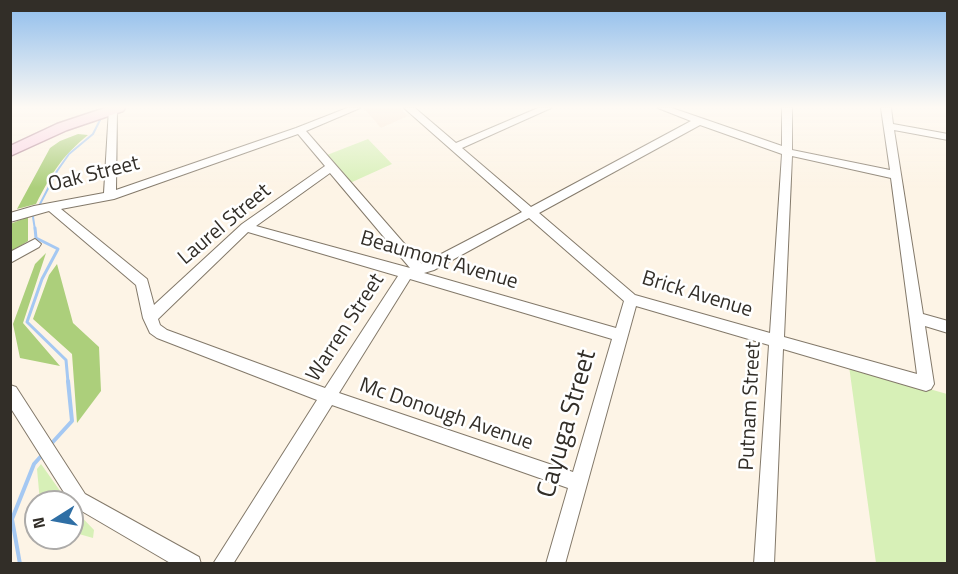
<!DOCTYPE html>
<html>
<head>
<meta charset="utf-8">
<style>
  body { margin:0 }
  #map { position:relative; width:958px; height:574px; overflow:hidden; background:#fdf4e6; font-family:"Titillium Web",sans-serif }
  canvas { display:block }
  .frame { position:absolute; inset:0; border:12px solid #322e28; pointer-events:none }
  .north { position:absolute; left:24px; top:490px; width:60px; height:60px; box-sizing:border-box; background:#fff; border:2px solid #adaba9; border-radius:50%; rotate:259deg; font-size:16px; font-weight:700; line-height:24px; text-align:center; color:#322e28 }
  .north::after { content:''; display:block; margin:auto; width:21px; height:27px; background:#2f6fa5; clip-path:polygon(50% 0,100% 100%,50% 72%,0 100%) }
</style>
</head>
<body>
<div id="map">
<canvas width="958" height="574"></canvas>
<div class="frame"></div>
<div class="north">N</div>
</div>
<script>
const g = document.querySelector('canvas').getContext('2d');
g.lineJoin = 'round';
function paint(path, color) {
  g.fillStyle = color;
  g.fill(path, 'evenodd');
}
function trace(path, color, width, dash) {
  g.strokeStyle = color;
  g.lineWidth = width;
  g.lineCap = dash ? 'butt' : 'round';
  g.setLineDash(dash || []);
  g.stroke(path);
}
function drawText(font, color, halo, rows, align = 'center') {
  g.font = font + ' "Titillium Web",sans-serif';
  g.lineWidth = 5;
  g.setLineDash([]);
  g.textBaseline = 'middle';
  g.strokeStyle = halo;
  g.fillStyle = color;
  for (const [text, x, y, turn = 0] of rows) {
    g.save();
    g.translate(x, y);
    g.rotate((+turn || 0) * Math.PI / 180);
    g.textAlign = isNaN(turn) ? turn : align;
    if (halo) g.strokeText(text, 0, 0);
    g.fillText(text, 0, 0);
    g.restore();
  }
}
const commercial = new Path2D(`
  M366,108H400L408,116L381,128L364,109Z`);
const green = new Path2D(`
  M368,139L392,164L350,183L327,155Z
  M849,366L947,394V563H876Z
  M41,464L68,502H40L37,469Z
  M72,507L94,530L93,538L72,532Z`);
const forest = new Path2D(`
  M78,134L88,135C61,157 52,173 36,204L17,209L50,148L60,141Z
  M28,217V241L11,252L10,224Z
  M46,253L23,323L60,366L20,358L13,324L35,264Z
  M57,264L73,323L99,347L101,391L77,423L72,354L33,319L49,275Z`);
const streamFar2 = new Path2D(`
  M39,206L57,171L69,154L93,134L101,118
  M35,230L33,217L35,212`);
const streamFar1 = new Path2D(`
  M35,228L36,238L58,249L42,279L27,322L66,360L68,382`);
const stream = new Path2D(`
  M51,444L72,421L68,381
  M20,564L12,519L34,464L43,454`);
const minor = new Path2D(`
  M109,108L117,110L116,190L296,128L347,108H360L306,131L422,264L522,212L404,108H415L456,143L538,108H551L462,148L531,207L691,121L658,108H672L782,146V108H792V150L890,170L881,108H891L893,124L948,134V140L894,130L923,314L948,321V333L925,326L934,384L931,389L926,391L783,349L774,564H754L769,345L636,306L565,564H546L568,488L332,405L233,564H213L317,400L157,338L150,333L143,318L136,285L49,211L10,222V213L34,206L104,193ZM700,125L782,154L770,333L635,295L539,213ZM298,134L325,166L242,224L154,305L147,279L61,209L114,199ZM792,156L891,178L917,374L784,337ZM330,173L410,268L256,226ZM529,218L624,301L616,328L424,273L434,270ZM248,232L398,276L325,388L167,330L160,325L158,319ZM410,279L612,339L573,472L339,393Z
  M35,239L41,244L39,247L10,263V252Z
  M10,385L16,387L85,494L199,557L201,564H172L73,506L72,502H70L10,407Z`);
const major = new Path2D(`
  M105,108H125L123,111L67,130L10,156V146L57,124Z`);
const streetNames = [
  ["Oak Street",94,175,-14],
  ["Laurel Street",225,225,-40],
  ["Beaumont Avenue",439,261,16],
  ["Brick Avenue",697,295,17],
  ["Warren Street",346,328,-57],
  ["Putnam Street",751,406,-87],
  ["Mc Donough Avenue",446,415,19]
];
const nearStreetnames = [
  ["Cayuga Street",568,424,-74]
];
paint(commercial, '#fbe7d7');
paint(green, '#d7f0b7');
paint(forest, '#accf7b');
trace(streamFar2, '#a5c8f2', 2);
trace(streamFar1, '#a5c8f2', 3);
trace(stream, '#a5c8f2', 4);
trace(minor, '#83796a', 2);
trace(major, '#b28898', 3);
paint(minor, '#fff');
paint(major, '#fad5e6');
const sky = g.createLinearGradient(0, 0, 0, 188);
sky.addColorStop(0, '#8dbcec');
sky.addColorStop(0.57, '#fefaf4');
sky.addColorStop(1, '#fefaf400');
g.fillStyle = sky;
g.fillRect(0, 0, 958, 188);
drawText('21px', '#322e28', '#fff', streetNames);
drawText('26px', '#322e28', '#fff', nearStreetnames);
</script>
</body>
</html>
